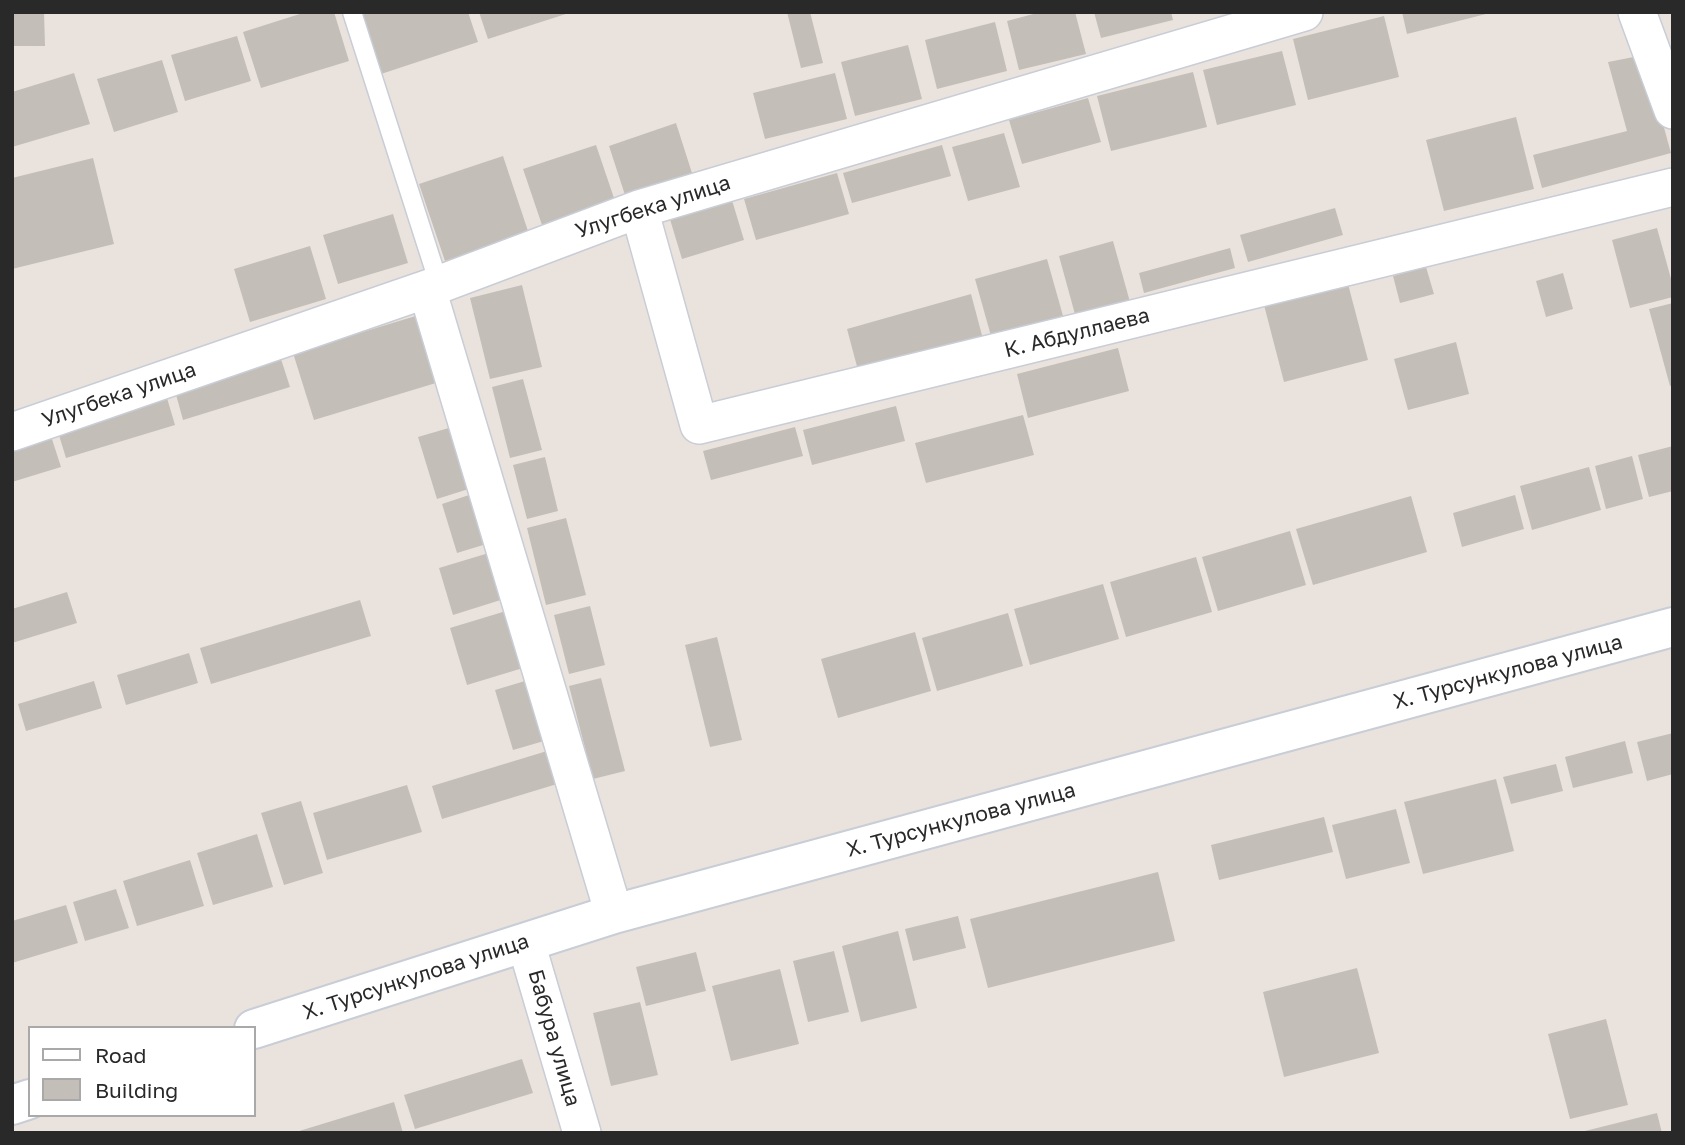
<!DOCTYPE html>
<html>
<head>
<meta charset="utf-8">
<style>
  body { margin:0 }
  #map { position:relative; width:1685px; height:1145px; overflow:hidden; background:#eae3dd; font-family:"Golos Text",sans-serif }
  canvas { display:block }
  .frame { position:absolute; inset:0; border:14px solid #292929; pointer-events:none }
  .legend { position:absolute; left:28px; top:1026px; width:228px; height:91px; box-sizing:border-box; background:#fff; border:2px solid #a9a9a9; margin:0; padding:9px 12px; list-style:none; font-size:21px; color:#292929 }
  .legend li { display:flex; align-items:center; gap:14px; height:35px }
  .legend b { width:35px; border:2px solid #a9a9a9 }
</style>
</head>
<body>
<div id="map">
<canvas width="1685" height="1145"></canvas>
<div class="frame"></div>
<ul class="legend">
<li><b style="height:9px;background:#fff"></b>Road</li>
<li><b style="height:19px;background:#c3beb8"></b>Building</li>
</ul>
</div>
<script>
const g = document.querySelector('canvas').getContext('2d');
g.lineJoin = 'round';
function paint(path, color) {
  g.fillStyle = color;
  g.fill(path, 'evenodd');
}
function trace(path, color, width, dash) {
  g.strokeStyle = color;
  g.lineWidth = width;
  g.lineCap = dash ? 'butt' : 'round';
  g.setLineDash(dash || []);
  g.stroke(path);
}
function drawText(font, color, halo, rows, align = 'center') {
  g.font = font + ' "Golos Text",sans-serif';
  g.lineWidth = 5;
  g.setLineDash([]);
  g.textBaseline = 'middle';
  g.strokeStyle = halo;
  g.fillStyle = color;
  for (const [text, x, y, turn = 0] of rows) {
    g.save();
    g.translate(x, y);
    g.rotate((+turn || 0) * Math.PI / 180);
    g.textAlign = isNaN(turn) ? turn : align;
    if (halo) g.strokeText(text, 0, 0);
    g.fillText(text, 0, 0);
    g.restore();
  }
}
const building = new Path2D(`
  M12,12H44L45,46H12Z
  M306,12H334L349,61L261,88L243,32Z
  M361,12H468L478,42L381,74Z
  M479,12H568L569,13L488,39Z
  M787,12H810L823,63L801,68Z
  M1041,12H1075L1086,54L1019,70L1007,21Z
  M1094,12H1171L1173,20L1101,38Z
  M1402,12H1490V13L1407,34Z
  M1384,16L1399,77L1308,100L1293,39Z
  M995,22L1007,71L937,89L925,40Z
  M237,36L251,81L185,101L171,55Z
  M908,45L922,99L855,116L841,62Z
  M1282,51L1296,105L1217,125L1203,70Z
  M1644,55L1671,153L1542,188L1533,155L1627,131L1608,62Z
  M162,60L178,112L114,132L97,79Z
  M1193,72L1207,127L1111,151L1097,96Z
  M74,73L90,124L12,147V92Z
  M835,73L847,119L765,139L753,93Z
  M1088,98L1101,142L1022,164L1009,120Z
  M1516,117L1534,189L1444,211L1426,140Z
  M676,123L692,173L625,195L609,146Z
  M1004,133L1020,187L968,201L952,147Z
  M596,145L615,201L542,225L523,169Z
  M942,145L951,176L852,203L843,173Z
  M503,156L529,234L445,261L419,184Z
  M93,158L114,244L12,269V178Z
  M837,173L849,214L756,240L744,199Z
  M731,197L744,240L682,259L669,216Z
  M1335,208L1343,235L1248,262L1240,235Z
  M393,214L408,263L338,284L323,235Z
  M1657,228L1673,286V297L1630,308L1612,240Z
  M1113,241L1130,302L1076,318L1059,256Z
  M310,246L326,299L250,322L234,269Z
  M1230,248L1235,268L1144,293L1139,273Z
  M1047,259L1065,323L993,343L975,279Z
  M1426,267L1434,294L1400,303L1393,276Z
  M1563,273L1573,309L1546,317L1536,281Z
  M1348,284L1368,360L1284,382L1264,305Z
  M522,285L542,367L490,379L470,298Z
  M971,294L983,339L859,374L847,329Z
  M1673,303V385L1670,386L1649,309Z
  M429,312L449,379L314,420L293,353Z
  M1456,342L1469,394L1408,410L1394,359Z
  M1118,348L1129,391L1028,418L1017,374Z
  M281,359L290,387L183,420L175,391Z
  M523,379L542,450L510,458L492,387Z
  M167,398L175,425L66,458L58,432Z
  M896,406L905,441L812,465L803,430Z
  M1023,415L1034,455L926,483L915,443Z
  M459,425L478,486L437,499L418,437Z
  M795,427L803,456L711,480L703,451Z
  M51,436L61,467L12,482V448Z
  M1673,446V491L1649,497L1638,455Z
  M1632,456L1643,499L1606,509L1595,466Z
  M545,457L558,511L527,519L513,465Z
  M1589,467L1601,510L1532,530L1520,486Z
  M478,492L493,542L457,553L442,504Z
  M1515,495L1524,529L1462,547L1453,513Z
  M1411,496L1427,552L1313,585L1296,529Z
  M566,518L586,595L546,605L527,528Z
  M1290,531L1306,585L1218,611L1202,557Z
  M492,552L507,598L453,615L439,568Z
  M1196,557L1212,612L1126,637L1110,582Z
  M1103,584L1119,639L1030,665L1014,609Z
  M67,592L77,623L12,643V609Z
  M360,600L371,636L211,684L200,648Z
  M590,606L605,665L569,674L554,615Z
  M506,611L523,668L467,685L450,628Z
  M1008,613L1023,666L937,691L922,638Z
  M915,632L931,691L838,718L821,659Z
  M717,637L742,740L710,747L685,645Z
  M189,653L198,683L126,705L117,675Z
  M601,678L625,771L593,779L569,686Z
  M94,681L102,708L26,731L18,704Z
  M525,681L544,741L513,750L495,690Z
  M1673,733V774L1647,781L1637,742Z
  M1625,741L1633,773L1573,788L1565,757Z
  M547,751L557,784L442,819L432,786Z
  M1556,764L1563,791L1511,804L1503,777Z
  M1496,779L1514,851L1423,874L1404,802Z
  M407,785L422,832L327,860L313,813Z
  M301,801L323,873L284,885L261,813Z
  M1396,809L1410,863L1346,879L1332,825Z
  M1324,817L1333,852L1219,880L1211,845Z
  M257,834L273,887L213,905L197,853Z
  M190,860L204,906L137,926L123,881Z
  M1158,872L1175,941L988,988L970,919Z
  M116,889L129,928L85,941L73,902Z
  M66,905L78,943L12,963V921Z
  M958,916L966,948L913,961L905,929Z
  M898,931L917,1008L861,1022L842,946Z
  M834,951L849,1012L808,1022L793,961Z
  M696,952L706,991L646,1006L636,967Z
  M1357,968L1379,1053L1284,1077L1263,992Z
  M780,969L799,1044L731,1061L712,986Z
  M640,1002L658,1075L611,1086L593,1013Z
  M1606,1019L1628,1105L1570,1119L1548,1034Z
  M522,1059L533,1093L415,1129L404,1095Z
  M394,1102L403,1133H296V1132Z
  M1657,1113L1662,1133H1581V1132Z`);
const lane = new Path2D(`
  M352,12L439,284`);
const street = new Path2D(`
  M1637,12L1673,110
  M639,209L699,425L1673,187
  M427,289L614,914
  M12,432L427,289L639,209L1304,12
  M526,943L582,1133`);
const secondary = new Path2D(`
  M254,1029L614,914L1673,627
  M12,1105L30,1099`);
const streetNames = [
  ["Улугбека улица",653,207,-18],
  ["К. Абдуллаева",1077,333,-14],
  ["Улугбека улица",119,395,-19],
  ["Х. Турсункулова улица",1508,672,-15],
  ["Х. Турсункулова улица",961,820,-15],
  ["Х. Турсункулова улица",416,977,-18],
  ["Бабура улица",554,1038,74]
];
paint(building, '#c3beb8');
trace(lane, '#c8cdd6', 21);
trace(street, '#c8cdd6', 40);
trace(secondary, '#c8cdd6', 42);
trace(lane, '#fff', 18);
trace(street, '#fff', 37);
trace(secondary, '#fff', 38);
drawText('21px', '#292929', '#fff', streetNames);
</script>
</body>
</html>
